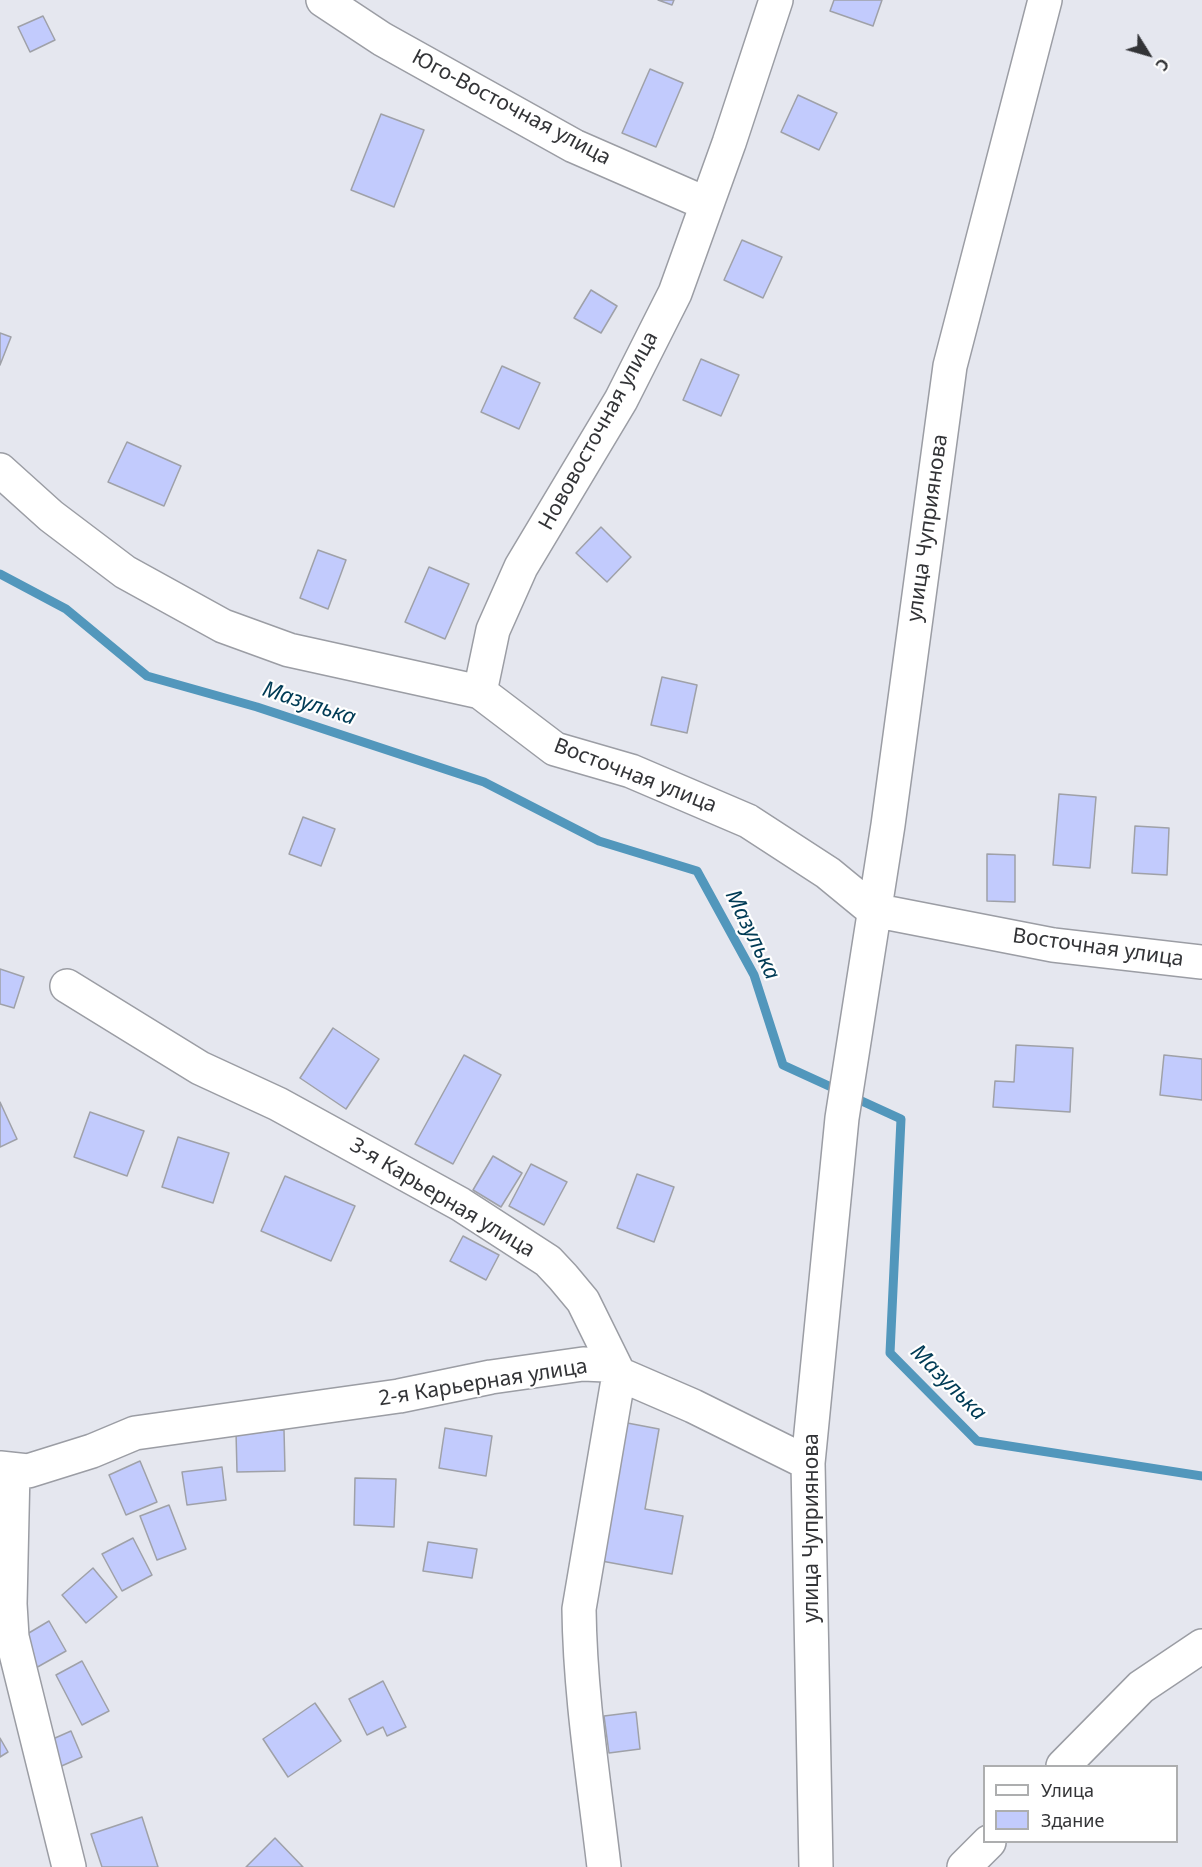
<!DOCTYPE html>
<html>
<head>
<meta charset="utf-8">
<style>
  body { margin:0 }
  #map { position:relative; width:1202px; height:1867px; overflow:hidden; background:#e5e7ef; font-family:"Noto Sans",sans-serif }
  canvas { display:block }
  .legend { position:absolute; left:983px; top:1765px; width:195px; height:78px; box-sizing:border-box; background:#fff; border:2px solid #adaeaf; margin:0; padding:8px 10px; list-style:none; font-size:18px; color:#333437 }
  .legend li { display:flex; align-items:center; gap:12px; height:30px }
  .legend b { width:30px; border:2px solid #adaeaf }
  .north { position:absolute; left:1118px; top:24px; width:60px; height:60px; -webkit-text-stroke:4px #fff; paint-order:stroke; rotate:127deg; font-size:16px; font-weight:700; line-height:24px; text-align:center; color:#333437 }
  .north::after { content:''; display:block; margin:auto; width:21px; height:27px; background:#333437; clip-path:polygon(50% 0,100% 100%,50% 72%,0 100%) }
</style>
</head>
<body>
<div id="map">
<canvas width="1202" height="1867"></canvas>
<ul class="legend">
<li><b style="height:8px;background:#fff"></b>Улица</li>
<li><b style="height:16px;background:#c2cbfd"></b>Здание</li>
</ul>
<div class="north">С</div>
</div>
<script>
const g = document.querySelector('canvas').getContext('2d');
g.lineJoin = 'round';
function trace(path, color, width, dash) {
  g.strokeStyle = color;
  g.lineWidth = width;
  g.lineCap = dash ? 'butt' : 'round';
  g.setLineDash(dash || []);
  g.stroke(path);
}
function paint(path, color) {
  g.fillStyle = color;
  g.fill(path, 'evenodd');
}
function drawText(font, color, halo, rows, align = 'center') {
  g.font = font + ' "Noto Sans",sans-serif';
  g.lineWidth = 4.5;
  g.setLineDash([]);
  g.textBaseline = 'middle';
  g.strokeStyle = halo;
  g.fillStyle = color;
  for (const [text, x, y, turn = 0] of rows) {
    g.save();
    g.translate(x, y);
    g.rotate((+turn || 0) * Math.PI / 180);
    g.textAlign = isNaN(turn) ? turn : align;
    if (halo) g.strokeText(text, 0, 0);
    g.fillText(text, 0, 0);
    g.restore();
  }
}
const stream = new Path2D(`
  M0,574L66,609L147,676L257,707L484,782L599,841L697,871L754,975L783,1065L901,1119L890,1353L977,1441L1202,1476`);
const building = new Path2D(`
  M658,0H674L672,5Z
  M834,0H882L873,26L830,11Z
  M43,16L55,40L30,52L18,27Z
  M650,69L683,83L656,147L622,133Z
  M798,95L837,113L819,150L781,132Z
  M381,114L424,130L394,207L351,190Z
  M742,240L782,257L763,298L724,280Z
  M591,290L617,306L601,333L574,318Z
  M0,333L11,337L0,365Z
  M701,359L739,375L721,416L683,400Z
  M502,366L540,383L519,429L481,412Z
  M127,442L181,466L164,506L108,482Z
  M601,527L631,557L607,582L576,553Z
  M318,550L346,560L328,609L300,598Z
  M429,567L469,584L445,639L405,622Z
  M662,677L697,685L687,733L651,725Z
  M1059,794L1096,797L1090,868L1053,865Z
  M303,817L335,829L321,866L289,854Z
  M1135,826L1169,828L1167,875L1132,873Z
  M987,854L1015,855V902L987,901Z
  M0,969L24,977L14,1008L0,1004Z
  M333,1028L379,1059L346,1109L300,1078Z
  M1016,1045L1073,1048L1070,1112L993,1107L995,1081L1014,1082Z
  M464,1055L501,1075L453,1164L415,1144Z
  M1164,1055L1202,1059V1100L1160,1095Z
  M0,1102L17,1139L0,1147Z
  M90,1112L144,1131L127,1176L74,1157Z
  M178,1137L229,1153L213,1203L162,1187Z
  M493,1156L522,1173L501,1207L473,1190Z
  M531,1164L567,1182L544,1225L509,1206Z
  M637,1174L674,1187L654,1242L617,1228Z
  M285,1176L355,1206L331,1261L261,1231Z
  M463,1236L499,1255L486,1280L450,1261Z
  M622,1422L659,1429L645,1509L683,1516L672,1574L596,1560Z
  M445,1428L492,1436L486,1476L439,1468Z
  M284,1430L285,1471L237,1472L236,1432Z
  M140,1461L157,1502L126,1515L109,1475Z
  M222,1467L226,1500L187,1505L182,1472Z
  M355,1478L396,1479L394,1527L354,1525Z
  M169,1505L186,1549L157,1560L140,1516Z
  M133,1538L152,1575L122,1591L102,1554Z
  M428,1542L477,1549L472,1578L423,1571Z
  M93,1568L117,1597L86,1623L62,1595Z
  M49,1621L66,1651L34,1669L17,1640Z
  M82,1661L109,1711L82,1725L56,1675Z
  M383,1681L406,1727L387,1736L383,1727L367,1735L349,1699Z
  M315,1703L341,1741L288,1777L263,1739Z
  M636,1712L640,1749L609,1753L604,1716Z
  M71,1731L82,1757L57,1768L46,1742Z
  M0,1738L8,1752L0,1757Z
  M142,1817L158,1867H102L91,1834Z
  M275,1838L303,1867H246Z`);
const minor = new Path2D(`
  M323,0L382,39L574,146L707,204
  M0,470L51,516L125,572L223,626L289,650L480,692L555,749L631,771L748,821L828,873L873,910L1053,945L1202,962
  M480,692L493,630L521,567L621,400L675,293L729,143L776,0
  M67,986L200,1068L278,1104L460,1204L548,1261L563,1277L583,1301L619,1374
  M0,1468L28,1471L92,1451L135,1433L399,1396L491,1377L583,1364L606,1365L619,1374L693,1406L808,1463
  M13,1470L10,1604L12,1637L69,1867
  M1063,1766L1141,1687L1202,1646
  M604,1867C594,1781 580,1695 579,1609L619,1374
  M816,1867L808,1463L842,1118L888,825L950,366L1045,0
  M964,1867L989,1842`);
const streetNames = [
  ["Юго-Восточная улица",511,108,28],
  ["Нововосточная улица",599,431,-61],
  ["улица Чуприянова",928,528,-82],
  ["Восточная улица",635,776,21],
  ["Восточная улица",1098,948,8],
  ["3-я Карьерная улица",442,1198,31],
  ["2-я Карьерная улица",483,1383,-9],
  ["улица Чуприянова",812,1528,-90]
];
const waterNames = [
  ["Мазулька",309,704,18],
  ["Мазулька",752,935,64],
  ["Мазулька",948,1383,45]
];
trace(stream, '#5297bc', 9);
paint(building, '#c2cbfd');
trace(building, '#9fa1a8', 1.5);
trace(minor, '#9b9da4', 36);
trace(minor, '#fff', 33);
drawText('21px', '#333437', '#fff', streetNames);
drawText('italic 22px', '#003b55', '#fff', waterNames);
</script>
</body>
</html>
